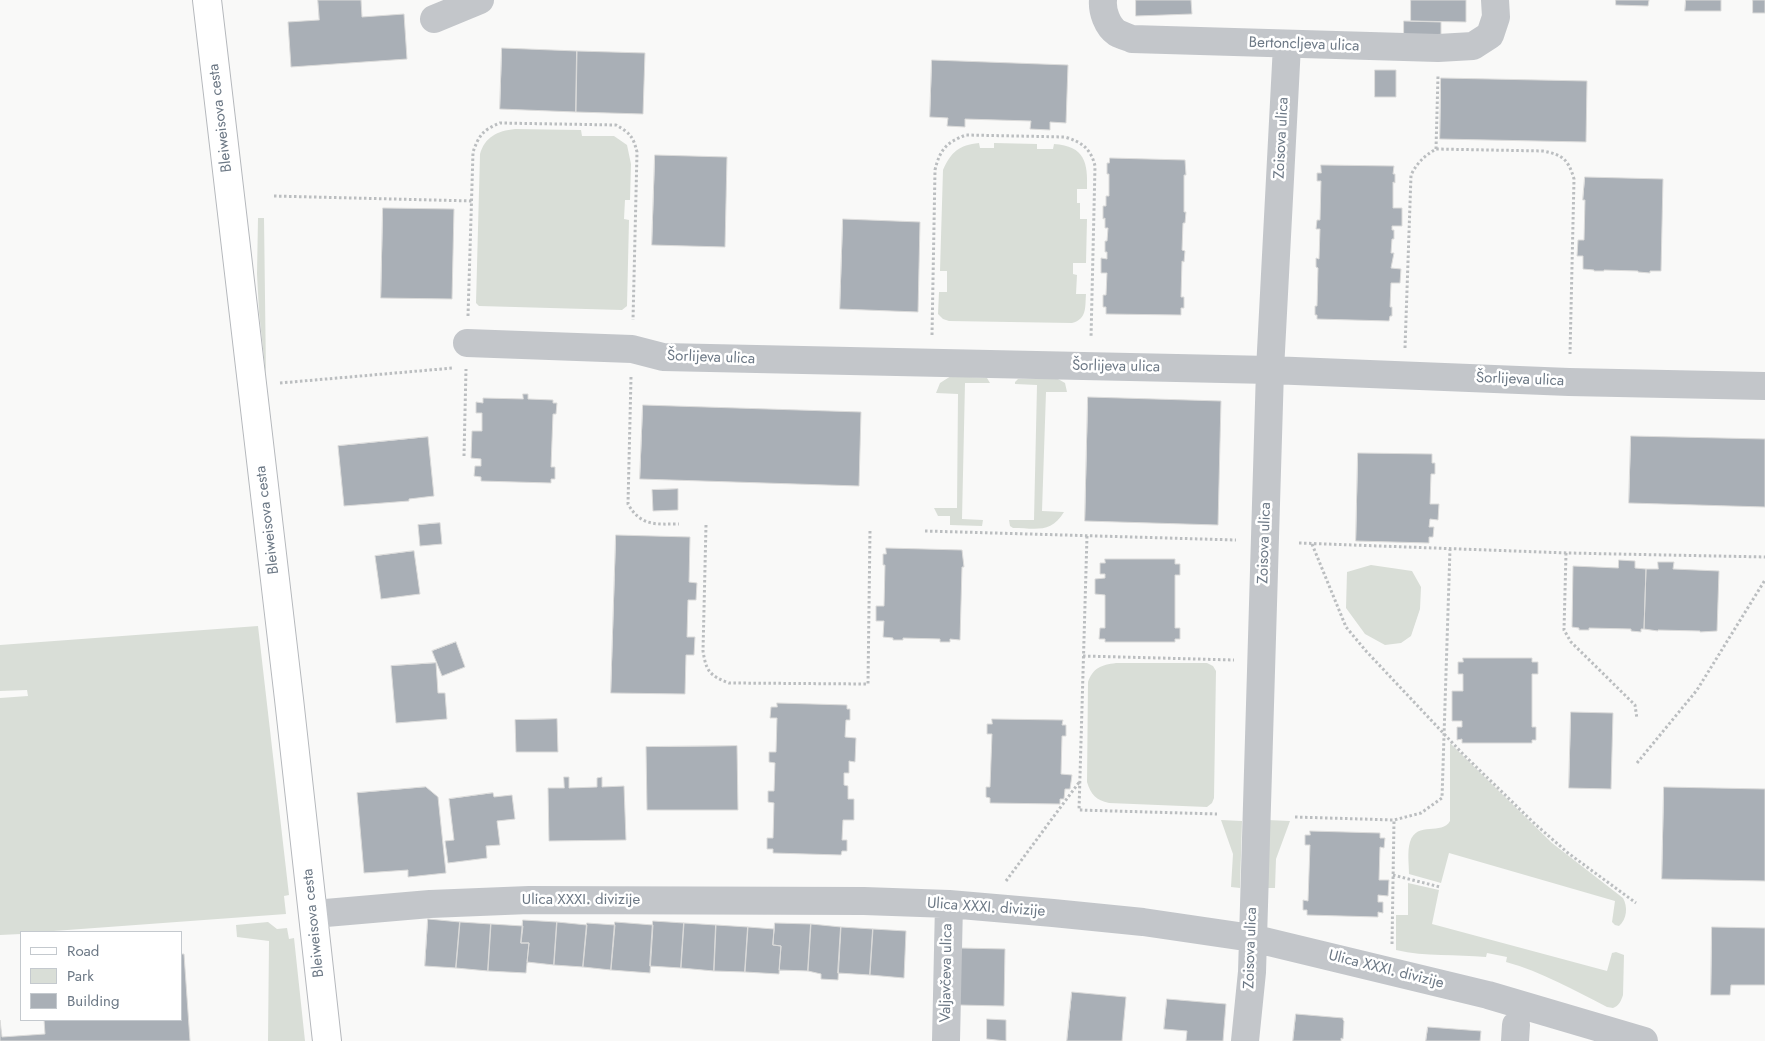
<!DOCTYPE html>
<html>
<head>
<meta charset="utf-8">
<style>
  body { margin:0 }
  #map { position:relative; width:1765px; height:1041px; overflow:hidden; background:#f9f9f8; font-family:Jost,sans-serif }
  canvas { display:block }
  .legend { position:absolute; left:20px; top:931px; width:162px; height:90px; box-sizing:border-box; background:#fff; border:1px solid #c4c9ce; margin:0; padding:6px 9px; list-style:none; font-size:15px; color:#6c7885 }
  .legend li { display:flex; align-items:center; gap:10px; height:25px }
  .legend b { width:25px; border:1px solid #c4c9ce }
</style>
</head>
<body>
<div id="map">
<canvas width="1765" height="1041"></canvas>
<ul class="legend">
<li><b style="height:6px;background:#fff"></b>Road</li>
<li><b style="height:14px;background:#d9ded7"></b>Park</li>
<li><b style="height:14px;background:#a9afb6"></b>Building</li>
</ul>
</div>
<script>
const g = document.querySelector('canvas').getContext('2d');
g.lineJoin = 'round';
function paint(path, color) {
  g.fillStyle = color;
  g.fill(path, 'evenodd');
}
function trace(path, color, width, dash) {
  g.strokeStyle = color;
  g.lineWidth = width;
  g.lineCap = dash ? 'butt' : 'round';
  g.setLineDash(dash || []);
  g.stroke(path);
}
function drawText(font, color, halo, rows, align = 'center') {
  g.font = font + ' Jost,sans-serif';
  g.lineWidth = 5;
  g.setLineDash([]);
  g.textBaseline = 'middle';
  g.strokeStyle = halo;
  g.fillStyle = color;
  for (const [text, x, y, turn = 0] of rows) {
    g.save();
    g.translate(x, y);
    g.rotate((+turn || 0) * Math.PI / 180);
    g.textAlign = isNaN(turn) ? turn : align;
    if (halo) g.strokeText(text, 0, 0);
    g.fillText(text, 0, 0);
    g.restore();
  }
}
const green = new Path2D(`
  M515,129L581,130L582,136H614L627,145L631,164L630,200H625L624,219L629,220L627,306L622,310L479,306L476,303L480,154C485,137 497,131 515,129Z
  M979,143L980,148H994V143L1037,144V149H1053L1054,144C1085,146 1088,163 1087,189H1077V203H1080V219H1087L1086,263H1073V274L1077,275L1076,294H1086C1085,308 1087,319 1072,323L949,321L943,319L938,314L939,292H947V271H940L943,170C951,152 959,145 979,143Z
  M258,218H264L266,376L259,312L257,274Z
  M951,376L987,378L990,383H965L962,519L983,520L982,526L950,525V516H938L934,508H957L958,394L936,393L940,383Z
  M1018,379H1058L1065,383L1067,392H1046L1042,511L1064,512C1051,534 1035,528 1013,528L1010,526L1009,520H1034L1037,385L1015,384V382Z
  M1371,565L1412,571L1421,587L1420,609L1411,636L1401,643L1385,645L1365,634L1346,608L1347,572Z
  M258,626L289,895L284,896L286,914L40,932H21V934L0,935V698L28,696L27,690L0,691V645Z
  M1116,663H1207L1213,666L1216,671L1214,798L1212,803L1207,807L1109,803C1096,800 1091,795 1087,782L1088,682C1093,668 1101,665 1116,663Z
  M1450,743L1552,843L1623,898C1628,907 1627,919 1619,926L1615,925L1612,922L1615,901L1449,853L1441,883L1409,874C1409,864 1407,852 1410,842C1417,820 1442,836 1450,821Z
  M1221,820L1242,821L1240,888L1231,887L1233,854Z
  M1267,820L1290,821L1276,859L1275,888H1266Z
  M1408,883L1439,890L1432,924L1607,971L1612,953L1616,952L1624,955L1623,995C1621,1001 1619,1006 1613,1008L1607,1007C1574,990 1542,972 1506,962L1507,957L1487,953L1486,957C1456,954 1426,957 1396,950V915H1408Z
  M268,922L277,929L287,928L289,939L294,938L305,1041H268L269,941L237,937L236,925Z`);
const building = new Path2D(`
  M318,0H361L362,17L404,14L407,59L291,67L288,22L319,20Z
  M1136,0H1191L1192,14L1136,16Z
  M1411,0H1466V22L1411,21Z
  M1616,0H1649L1648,6L1616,5Z
  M1686,0H1721V11H1685Z
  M1753,0H1765V13H1753Z
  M1404,21L1441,22V38L1404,37Z
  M502,48L577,51L576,112L500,109Z
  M577,51L645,53L643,114L576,112Z
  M932,60L1068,65L1066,123L1050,122V130L1030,129L1031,121L965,119V127L947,126L948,118L930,117Z
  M1375,70H1396V97H1375Z
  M1441,78L1587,81L1586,142L1440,139Z
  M655,155L727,157L725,247L652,245Z
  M1110,158L1185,160L1186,175H1184V212H1186L1185,223H1183L1182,250L1185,251L1184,262L1182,261L1181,297H1184V308H1181V315L1106,314V307H1103V295H1106L1107,273H1101V258L1107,259V252H1105V241H1107L1108,228H1105V218L1103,219V206H1106V196H1109V174H1107V163H1109Z
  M1321,165L1394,166L1393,174H1395V183L1393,182V208H1402V226H1392V230H1394V239H1392L1391,253H1394L1391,268L1401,269L1400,283H1391L1390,307H1392V316H1390L1389,321L1317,319V315H1315V306H1317L1318,268L1316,267V258L1319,259L1320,229H1316L1317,220H1320L1321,181H1317V173H1321Z
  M1585,177L1663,179L1661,271H1650V273L1638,272V271L1604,270V271H1594V270L1583,269V256H1577L1578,240H1584L1585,200H1583Z
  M383,208L454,209L452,299L381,298Z
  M843,219L920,222L918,312L840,309Z
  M523,394H528V399L553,400V403H557L556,414H553L551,467H555V479H551V483L481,481V477L474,476L475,466H481V459L471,458L472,431H482V413H476V402L483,403V398L523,399Z
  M1088,397L1221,401L1218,525L1085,521Z
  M643,405L861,412L859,486L640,479Z
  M1631,436L1765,439V507L1629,503Z
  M428,437L434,496L409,499V501L344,506L338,446Z
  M1358,453L1432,454V463H1435V474H1431L1430,504H1439L1438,520L1430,519L1429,527H1434L1433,537H1429V543L1356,541Z
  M678,489V510L653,511L652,490Z
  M440,523L442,544L420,546L418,525Z
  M616,535L690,537L689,582L697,583L696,600H688L687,637H695L694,655H686L685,694L611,693Z
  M886,548L962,550L964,567H962L960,640L950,639V642H940V639L903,638V640H893V638L883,637L884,621H876V606H884L885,565H883V554H886Z
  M414,551L420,594L381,599L375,556Z
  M1105,559H1175V564H1180V575H1175V628H1180V639H1175V642H1105V639H1099L1100,628H1105V595L1095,594V579L1105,578V574H1100V563H1105Z
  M1619,560L1635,561V568L1646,569L1644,629H1641V632L1631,631V629L1589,628V630H1579V628L1572,627L1573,566L1618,568Z
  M1658,562H1674L1673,569L1719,571L1717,631L1700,632V631L1658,630V631L1644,629L1646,569H1658Z
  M456,642L465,667L442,676L432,651Z
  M1463,658H1532V662H1538V674H1532V727H1536V740H1532V743H1462V739L1457,740V727H1462V721H1452V691H1463V674H1458V662H1463Z
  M436,663L438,693H445L447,719L396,723L391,666Z
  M777,703L847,705V709H850V720H846L845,737L856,738L855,762L849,761V773H844V785L848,786V799H854V820H843L842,840H847V851H842L841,855L773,853V849H767V838H773L774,803L768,802V791H774L775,763L769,762V752H776L777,718H770L771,707H777Z
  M1571,712L1613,713L1611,789L1569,788Z
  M557,719L558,752H516L515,720Z
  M992,719L1063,720L1062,725H1066V736H1062L1061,774L1072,775L1070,789H1065L1064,799H1060V804L990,803V798L986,797V787H990L992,734H987V724H992Z
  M737,746L738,810H647L646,747Z
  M564,777H569V788L597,787V778L602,777V787L624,786L626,840L549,841L548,788H564Z
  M426,787L438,797L446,873L408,877V870L364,873L357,793Z
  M1664,787L1765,789V881L1662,879Z
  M493,793L494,797L512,795L515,819L497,821L500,845L486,846L487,858L448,863L445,841L454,840L449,799Z
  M1310,831L1380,833V838H1385L1384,848L1380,847L1379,880H1389L1388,896L1378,895V902H1383V913L1378,912V917L1307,915V910H1303V900L1308,901L1310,845H1305V835H1310Z
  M428,919L460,922L456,968L425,966Z
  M523,920L557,922L554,965L527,962L529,943H521Z
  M653,921L684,923L681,968L650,966Z
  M460,922L491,924L488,971L456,968Z
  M557,922L587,925L583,967L554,965Z
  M615,922L653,925L650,973L611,970Z
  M587,923L615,925L611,970L583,967Z
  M684,923L716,925L714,971L681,968Z
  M775,923L811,924L808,971L779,970L781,946L773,945Z
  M491,924L523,926L521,943H529L526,973L488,971Z
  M811,924L841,927L838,980L821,979V974L808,971Z
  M716,925L748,927L745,972L714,971Z
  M748,927L774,929L773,945L781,946L779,974L745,972Z
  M841,927L873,929L870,975L838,973Z
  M1712,927L1765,928V985H1731L1730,995H1711Z
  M873,929L906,931L904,978L870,975Z
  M960,948L1005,949L1004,1006L959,1005Z
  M181,954H184L190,1041H0V1020L2,1037L45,1034L44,1020H181Z
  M1072,992L1126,997L1122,1041H1067Z
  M1167,999L1226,1004L1223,1041H1186L1187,1031L1164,1029Z
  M1296,1014L1343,1018V1020L1344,1021L1343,1039L1341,1038V1041H1293Z
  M987,1019L1006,1020V1041L987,1039Z
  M1428,1027L1481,1031L1480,1041H1426Z`);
const path = new Path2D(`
  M1436,149L1438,76
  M274,196L472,201
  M468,316L473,152C479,135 483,130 500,123L616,125C630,133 633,136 637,152L633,320
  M932,335L935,170C940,149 947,142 966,135L1065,137C1082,142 1091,149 1095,166L1091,338
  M1405,348L1411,175C1417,163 1424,156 1436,149L1543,151C1563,155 1568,159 1574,179L1570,354
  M631,377L628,504C641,527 657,524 679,524
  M280,383L453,368
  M464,456L466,369
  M706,525L703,651C706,671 710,676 729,683L868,684L870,530
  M925,531L1236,540
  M1087,536L1079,810L1217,814
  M1299,543L1568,553L1765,557
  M1312,544L1346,627L1366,651L1462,753L1535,824L1568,853L1636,903
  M1566,553L1564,630L1571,642L1635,705L1637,719
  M1083,656L1234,660
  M1637,763L1697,690L1765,580
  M1295,817L1394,820
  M1393,875L1440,887
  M1006,881L1080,781
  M1392,944L1394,820L1421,813L1442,798L1450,549`);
const minor = new Path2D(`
  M1103,0C1102,11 1107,26 1117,33C1121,35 1127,37 1132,39L1438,48L1473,46L1490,35L1496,17L1495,0
  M434,19L480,0
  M467,343L632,349L663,357L1270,370L1569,382L1765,386
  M314,914L430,904L529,900L864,901L949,904L1053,913L1143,922L1252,938L1488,995L1644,1041
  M946,1041L949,904
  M1245,1041L1252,972L1270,370L1287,45
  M1515,1041L1516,1025`);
const major = new Path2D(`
  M207,0L289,699L327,1041`);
const streetNames = [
  ["Bertoncljeva ulica",1304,45,2],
  ["Bleiweisova cesta",221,118,-97],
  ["Zoisova ulica",1282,138,-87],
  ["Šorlijeva ulica",711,358,2],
  ["Šorlijeva ulica",1116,367,1],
  ["Šorlijeva ulica",1520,380,2],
  ["Bleiweisova cesta",268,520,-97],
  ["Zoisova ulica",1265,543,-88],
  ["Ulica XXXI. divizije",581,900],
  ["Ulica XXXI. divizije",986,908,4],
  ["Bleiweisova cesta",314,923,-96],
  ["Zoisova ulica",1251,948,-88],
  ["Ulica XXXI. divizije",1386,970,14],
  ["Valjavčeva ulica",947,973,-89]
];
paint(green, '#d9ded7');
paint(building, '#a9afb6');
trace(building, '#dbdbda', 1);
trace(major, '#b5b8bc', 30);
trace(path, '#bbbec0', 3, [2.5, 2.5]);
trace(minor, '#c3c6ca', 28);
trace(major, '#fff', 28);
drawText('15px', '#6c7885', '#fff', streetNames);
</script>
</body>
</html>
